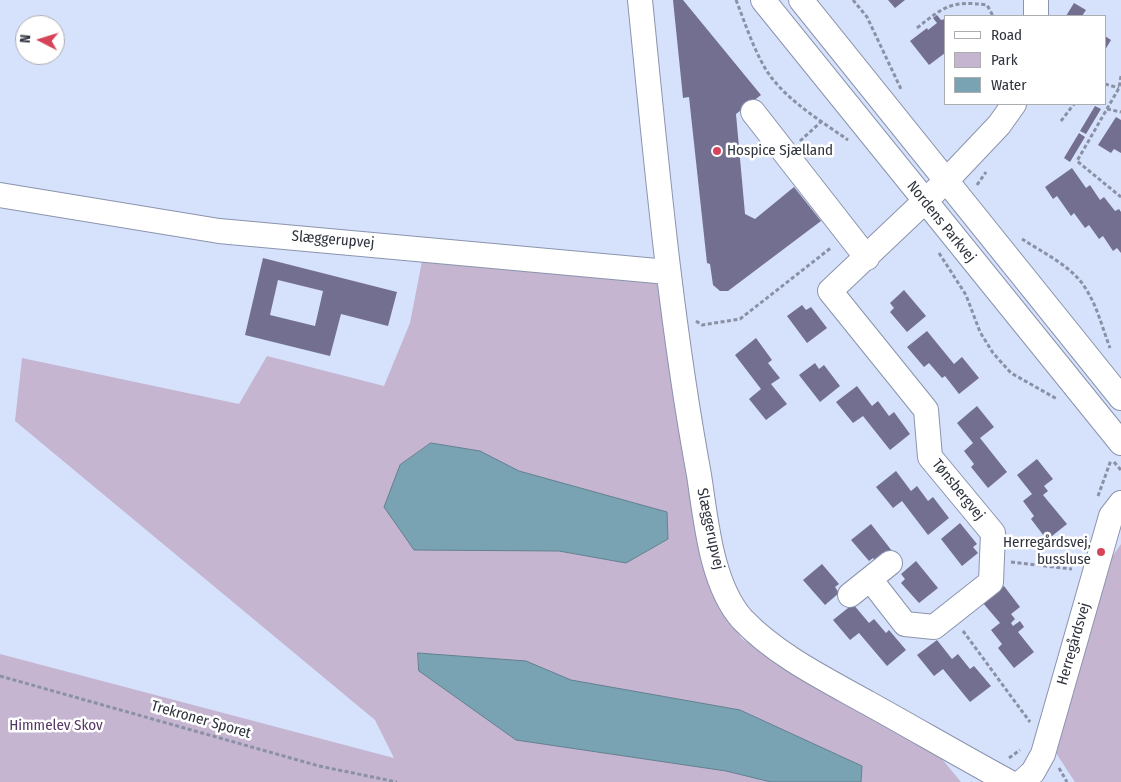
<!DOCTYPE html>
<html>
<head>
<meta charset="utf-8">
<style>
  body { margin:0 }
  #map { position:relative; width:1121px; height:782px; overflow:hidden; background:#d6e1fc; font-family:"Fira Sans Condensed",sans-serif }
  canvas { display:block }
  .legend { position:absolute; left:944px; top:15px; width:162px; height:90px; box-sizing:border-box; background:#fff; border:1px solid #acadb1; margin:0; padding:6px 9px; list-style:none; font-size:15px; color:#2f333d }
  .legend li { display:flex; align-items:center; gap:10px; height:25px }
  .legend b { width:25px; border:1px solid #acadb1 }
  .north { position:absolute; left:15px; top:15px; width:50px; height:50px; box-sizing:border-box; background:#fff; border:1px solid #acadb1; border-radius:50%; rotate:275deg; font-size:14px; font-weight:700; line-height:20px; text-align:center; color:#2f333d }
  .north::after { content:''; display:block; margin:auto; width:18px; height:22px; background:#d54458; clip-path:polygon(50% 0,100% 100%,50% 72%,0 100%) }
</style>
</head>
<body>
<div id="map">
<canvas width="1121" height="782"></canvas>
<ul class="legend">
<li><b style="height:6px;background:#fff"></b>Road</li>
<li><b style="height:14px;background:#c5b5d1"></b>Park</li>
<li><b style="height:14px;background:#79a3b3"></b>Water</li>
</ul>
<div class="north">N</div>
</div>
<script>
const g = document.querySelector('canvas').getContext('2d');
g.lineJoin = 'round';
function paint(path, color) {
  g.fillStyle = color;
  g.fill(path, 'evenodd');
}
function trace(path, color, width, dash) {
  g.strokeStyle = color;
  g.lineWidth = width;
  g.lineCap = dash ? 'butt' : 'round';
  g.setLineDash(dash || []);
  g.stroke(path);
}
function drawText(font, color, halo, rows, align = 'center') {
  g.font = font + ' "Fira Sans Condensed",sans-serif';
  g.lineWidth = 5;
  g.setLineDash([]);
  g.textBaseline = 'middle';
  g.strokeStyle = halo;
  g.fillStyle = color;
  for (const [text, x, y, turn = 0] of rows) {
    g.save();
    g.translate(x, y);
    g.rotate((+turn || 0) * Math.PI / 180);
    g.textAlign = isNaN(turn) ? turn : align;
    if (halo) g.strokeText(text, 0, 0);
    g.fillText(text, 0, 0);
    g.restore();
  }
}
const green = new Path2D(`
  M423,256L657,283L700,551L715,599L742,639L937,753L961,782H0V654L394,758L375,720L15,421L22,358L239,404L267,356L384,386L410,323Z
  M1121,544V782H1075L1054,750L1107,564Z`);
const water = new Path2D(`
  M431,443L480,451L519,471L667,512L668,539L626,563L559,551L414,550L384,507L400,465Z
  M418,653L526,661L571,680L740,710L862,766L861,782H771L726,771L516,740L419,671Z`);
const building = new Path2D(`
  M673,0H683L761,95L736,114L745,214L755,219L794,187L821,221L728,291H720L713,285L710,264L707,263L689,97L683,98Z
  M888,0H905L895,8Z
  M1074,3L1086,10L1082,16H1066Z
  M937,15L941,20L945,19V53L929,65L910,41L927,28L928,30L937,23L933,18Z
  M1105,36L1111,40L1105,50Z
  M1095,106L1101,109L1086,134L1080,131Z
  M1116,117L1121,120V153L1114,149L1111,153L1098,145Z
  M1079,133L1085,137L1070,162L1064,158Z
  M1072,168L1086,188L1090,185L1100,200L1104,197L1115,211L1119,209L1121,212V253L1117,248L1113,251L1103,236L1099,239L1089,225L1085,228L1074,213L1071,216L1057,196L1053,199L1045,187Z
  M263,258L397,292L388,326L341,314L330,356L245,335ZM278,280L323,291L315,326L270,315Z
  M904,290L926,316L907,332L890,312L894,308L890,303Z
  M802,305L806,310L811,307L827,328L807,343L787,316Z
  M927,331L954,364L962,357L979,378L959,394L945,376L942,378L929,363L924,367L907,347Z
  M756,338L772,360L768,363L780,378L771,384L787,404L766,420L749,399L761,389L735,355Z
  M815,363L819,369L824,365L840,386L820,402L799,375Z
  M857,386L872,406L878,401L889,416L894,412L910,434L890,450L863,416L853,423L836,402Z
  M977,406L994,427L980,438L1007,472L988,488L971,467L974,464L964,451L973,443L957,423Z
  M1037,459L1053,479L1044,486L1048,491L1043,495L1067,524L1047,540L1031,519L1034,516L1023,501L1032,494L1017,475Z
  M896,471L911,491L917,486L928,501L933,497L949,518L928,535L902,501L893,508L876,487Z
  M960,523L977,544L973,547L978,553L962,566L941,539Z
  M871,524L892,551L877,563L873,558L869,561L851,540Z
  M916,561L938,588L919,603L901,583L905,579L901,574Z
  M822,564L839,584L835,587L839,593L825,605L803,580Z
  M1004,586L1020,607L1011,614L1015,619L1011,623L1013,626L1020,621L1024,627L1018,632L1034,652L1014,668L998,648L1002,644L991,630L1000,623L983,603Z
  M853,604L869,623L874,619L886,633L889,630L906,650L887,666L859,633L850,640L833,620Z
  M937,640L952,659L958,654L970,669L974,666L991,686L970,702L943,669L934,676L917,655Z`);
const path = new Path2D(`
  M736,0C746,25 755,55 771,77C791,103 821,121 848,140
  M853,0L867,17L901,89
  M917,28C943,7 952,0 987,5L993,16
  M1121,76L1119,88L1077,161L1121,197
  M1105,84L1119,88
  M1107,109L1121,112
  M1061,121L1074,104
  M800,141L822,121
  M977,185L986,172
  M1022,239C1042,252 1071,266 1084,286C1097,305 1102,327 1110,348
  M939,253L966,295L980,332L993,353L1011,373L1057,399
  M696,321L702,325L740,319L832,247
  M1114,462L1121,470
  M1098,496L1111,460
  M1011,562L1072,569
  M963,631L1030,722
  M0,676L319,766L397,782
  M1009,758L1020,750
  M1059,768L1067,782`);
const minor = new Path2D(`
  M640,0C656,159 670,318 699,475C706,520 711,584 742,619C776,655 825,679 868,703C915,729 961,756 1009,782
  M763,0L1121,443
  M801,0L1121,398
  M1036,0V16
  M753,112L867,258
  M0,195L219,231L668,272
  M870,579L905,624L934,627L991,582L993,533L930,457L926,410L830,291L946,181L999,125L1014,104
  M850,595L890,563
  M1022,782L1033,772L1043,754L1111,516L1121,503`);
const markers = [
  [717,151,5,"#d54458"],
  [1101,552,5,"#d54458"]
];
const poiNames = [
  ["Hospice Sjælland",727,151],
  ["Herregårdsvej,",1091,543,"right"],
  ["bussluse",1091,560,"right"]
];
const streetNames = [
  ["Nordens Parkvej",941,222,51],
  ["Slæggerupvej",333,240,5],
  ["Tønsbergvej",958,490,51],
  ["Slæggerupvej",710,529,78],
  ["Herregårdsvej",1074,644,-74],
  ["Trekroner Sporet",201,720,16]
];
const parkNames = [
  ["Himmelev Skov",56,726]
];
paint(green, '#c5b5d1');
paint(water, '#79a3b3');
trace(water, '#638190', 1);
paint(building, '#726f90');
trace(minor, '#8a94ad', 26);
trace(path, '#8a91a5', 3, [4, 2.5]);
trace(minor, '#fff', 24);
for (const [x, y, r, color] of markers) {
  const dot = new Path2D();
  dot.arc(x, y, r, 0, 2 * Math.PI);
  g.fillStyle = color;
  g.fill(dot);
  trace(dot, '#fff', 2);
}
drawText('15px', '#2f333d', '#fff', poiNames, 'left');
drawText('15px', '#2f333d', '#fff', streetNames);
drawText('15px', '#543865', '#fff', parkNames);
</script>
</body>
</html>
